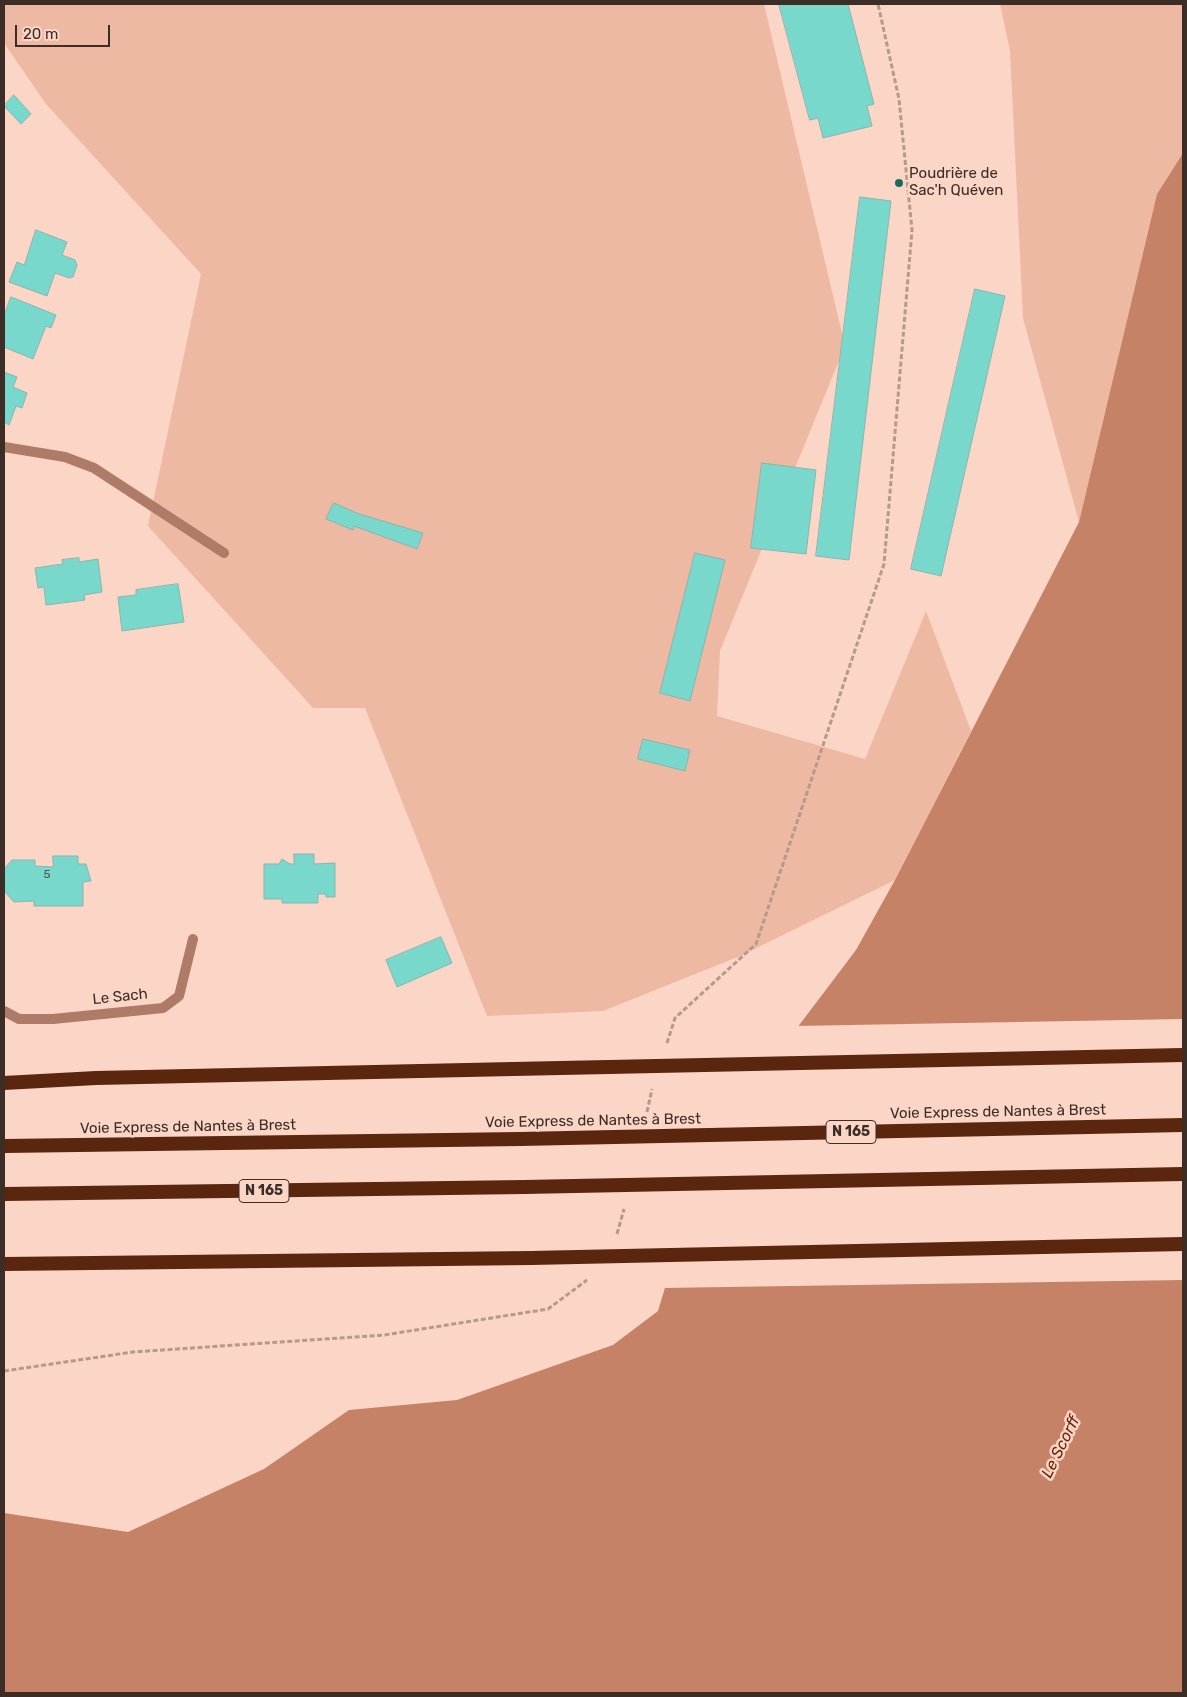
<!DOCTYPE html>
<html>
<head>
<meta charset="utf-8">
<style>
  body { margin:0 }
  #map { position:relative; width:1187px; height:1697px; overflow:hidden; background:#fbd5c6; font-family:Rubik,sans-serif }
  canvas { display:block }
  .frame { position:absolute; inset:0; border:5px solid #3c2d27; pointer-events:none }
  .scale { position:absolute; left:15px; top:25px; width:95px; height:22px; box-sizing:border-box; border:2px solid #3c2d27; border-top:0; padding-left:6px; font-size:15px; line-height:18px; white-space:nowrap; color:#3c2d27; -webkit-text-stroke:4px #fbd5c6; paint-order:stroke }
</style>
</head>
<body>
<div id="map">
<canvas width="1187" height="1697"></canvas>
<div class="frame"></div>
<div class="scale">20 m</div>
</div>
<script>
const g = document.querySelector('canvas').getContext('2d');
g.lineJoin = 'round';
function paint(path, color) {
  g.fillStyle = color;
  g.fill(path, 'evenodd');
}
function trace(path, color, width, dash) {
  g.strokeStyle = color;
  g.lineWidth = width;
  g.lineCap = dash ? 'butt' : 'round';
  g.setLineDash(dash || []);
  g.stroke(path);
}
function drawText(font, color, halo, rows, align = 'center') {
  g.font = font + ' Rubik,sans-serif';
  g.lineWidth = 5;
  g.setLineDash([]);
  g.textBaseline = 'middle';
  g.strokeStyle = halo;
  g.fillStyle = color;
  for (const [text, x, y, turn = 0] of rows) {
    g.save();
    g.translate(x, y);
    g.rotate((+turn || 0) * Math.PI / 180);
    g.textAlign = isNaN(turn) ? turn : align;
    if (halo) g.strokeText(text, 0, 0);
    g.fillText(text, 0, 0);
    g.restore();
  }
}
const green = new Path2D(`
  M4,4H764L845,346L720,651L717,716L865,759L926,611L971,731L895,880L740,956L603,1011L487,1016L365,708H313L148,526L201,274L46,104L4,43Z
  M1000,4H1183V153L1157,194L1079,522L1023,318L1010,51Z`);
const water = new Path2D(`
  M1183,153V1693H4V1513L128,1532L264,1469L349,1410L457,1400L613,1345L658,1311L686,1218L797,1028L856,950L895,880L1079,522L1157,194Z`);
const pier = new Path2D(`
  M1183,1019V1280L662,1288L684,1217L711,1103L795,1026Z`);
const building = new Path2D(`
  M779,4H848L874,104L867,106L872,126L823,138L818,118L810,120Z
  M14,95L31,114L21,124L4,106Z
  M860,197L891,201L849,560L816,556Z
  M36,230L67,242L62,255L75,260L77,265L73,277L69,278L55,273L47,296L9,282L17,262L24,265Z
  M975,289L1005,296L941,576L911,569Z
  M11,297L56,315L51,328L46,326L33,359L4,347V316Z
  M4,372L17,377L13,387L27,393L22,408L16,406L9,425L4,422Z
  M762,463L816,470L806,554L751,548Z
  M334,503L359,514L423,533L417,549L354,526L353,530L326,519Z
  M695,553L725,560L690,701L660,693Z
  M79,558V562L98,559L102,592L84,595L85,600L46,605L44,587L38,588L35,568L63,564L62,560Z
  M178,584L184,622L122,631L118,597L136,595V590Z
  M643,739L690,750L685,771L638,759Z
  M294,854H314V864L335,863V897H326V894H318V903H282V899H264V864H279L282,859L290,864H294Z
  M53,856H78V864H86L91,881L83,882V906H34V901L14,902L4,891V869L12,860H35V866L53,867Z
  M441,937L452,963L397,987L386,960Z`);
const path = new Path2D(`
  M667,1043L675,1018L756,944L884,564L912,230L899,99L878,4
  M647,1112L652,1089
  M617,1234L624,1209
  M4,1371L133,1352L384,1335L548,1309L587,1280`);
const minor = new Path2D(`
  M4,447L65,457L94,468L224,553
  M4,1011L19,1019H53L163,1008L179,996L193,939`);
const trunk = new Path2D(`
  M4,1083L96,1078L513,1069
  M4,1146L520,1139
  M4,1194L524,1187
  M4,1264L531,1258`);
const trunkBridge = new Path2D(`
  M513,1069L1183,1055
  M520,1139L1183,1125
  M524,1187L1183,1174
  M531,1258L1183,1244`);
const markers = [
  [899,183,5,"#1f6860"]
];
const numberNames = [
  ["5",47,875]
];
const shields = [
  [851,1132,50],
  [264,1191,50]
];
const shieldNames = [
  ["N 165",851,1132],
  ["N 165",264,1191]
];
const poiNames = [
  ["Poudrière de",909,174],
  ["Sac'h Quéven",909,191]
];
const streetNames = [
  ["Le Sach",120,997,-6],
  ["Voie Express de Nantes à Brest",998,1112,-1],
  ["Voie Express de Nantes à Brest",593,1121,-1],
  ["Voie Express de Nantes à Brest",188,1127,-1]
];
const waterNames = [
  ["Le Scorff",1061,1447,-64]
];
paint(green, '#eeb9a3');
paint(water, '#c68266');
paint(pier, '#fbd5c6');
paint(building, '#78d8cb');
trace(building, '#89b5ae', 1);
trace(path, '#b6988c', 3, [5, 2.5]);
trace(minor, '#ad7b67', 10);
trace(trunk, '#5a260e', 14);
trace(trunkBridge, '#5a260e', 14);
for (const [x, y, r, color] of markers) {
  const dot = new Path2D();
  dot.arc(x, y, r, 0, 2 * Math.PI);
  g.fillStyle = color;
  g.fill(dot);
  trace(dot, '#fbd5c6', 2);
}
drawText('12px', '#4b5850', null, numberNames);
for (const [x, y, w] of shields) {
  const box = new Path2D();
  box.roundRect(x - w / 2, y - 11.5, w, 23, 4);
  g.fillStyle = '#fbd5c6';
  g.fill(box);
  trace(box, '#3c2d27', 1);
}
drawText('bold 14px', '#3c2d27', null, shieldNames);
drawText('15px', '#3c2d27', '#fbd5c6', poiNames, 'left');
drawText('15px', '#3c2d27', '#fbd5c6', streetNames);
drawText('italic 16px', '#682909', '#fbd5c6', waterNames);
</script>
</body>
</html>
